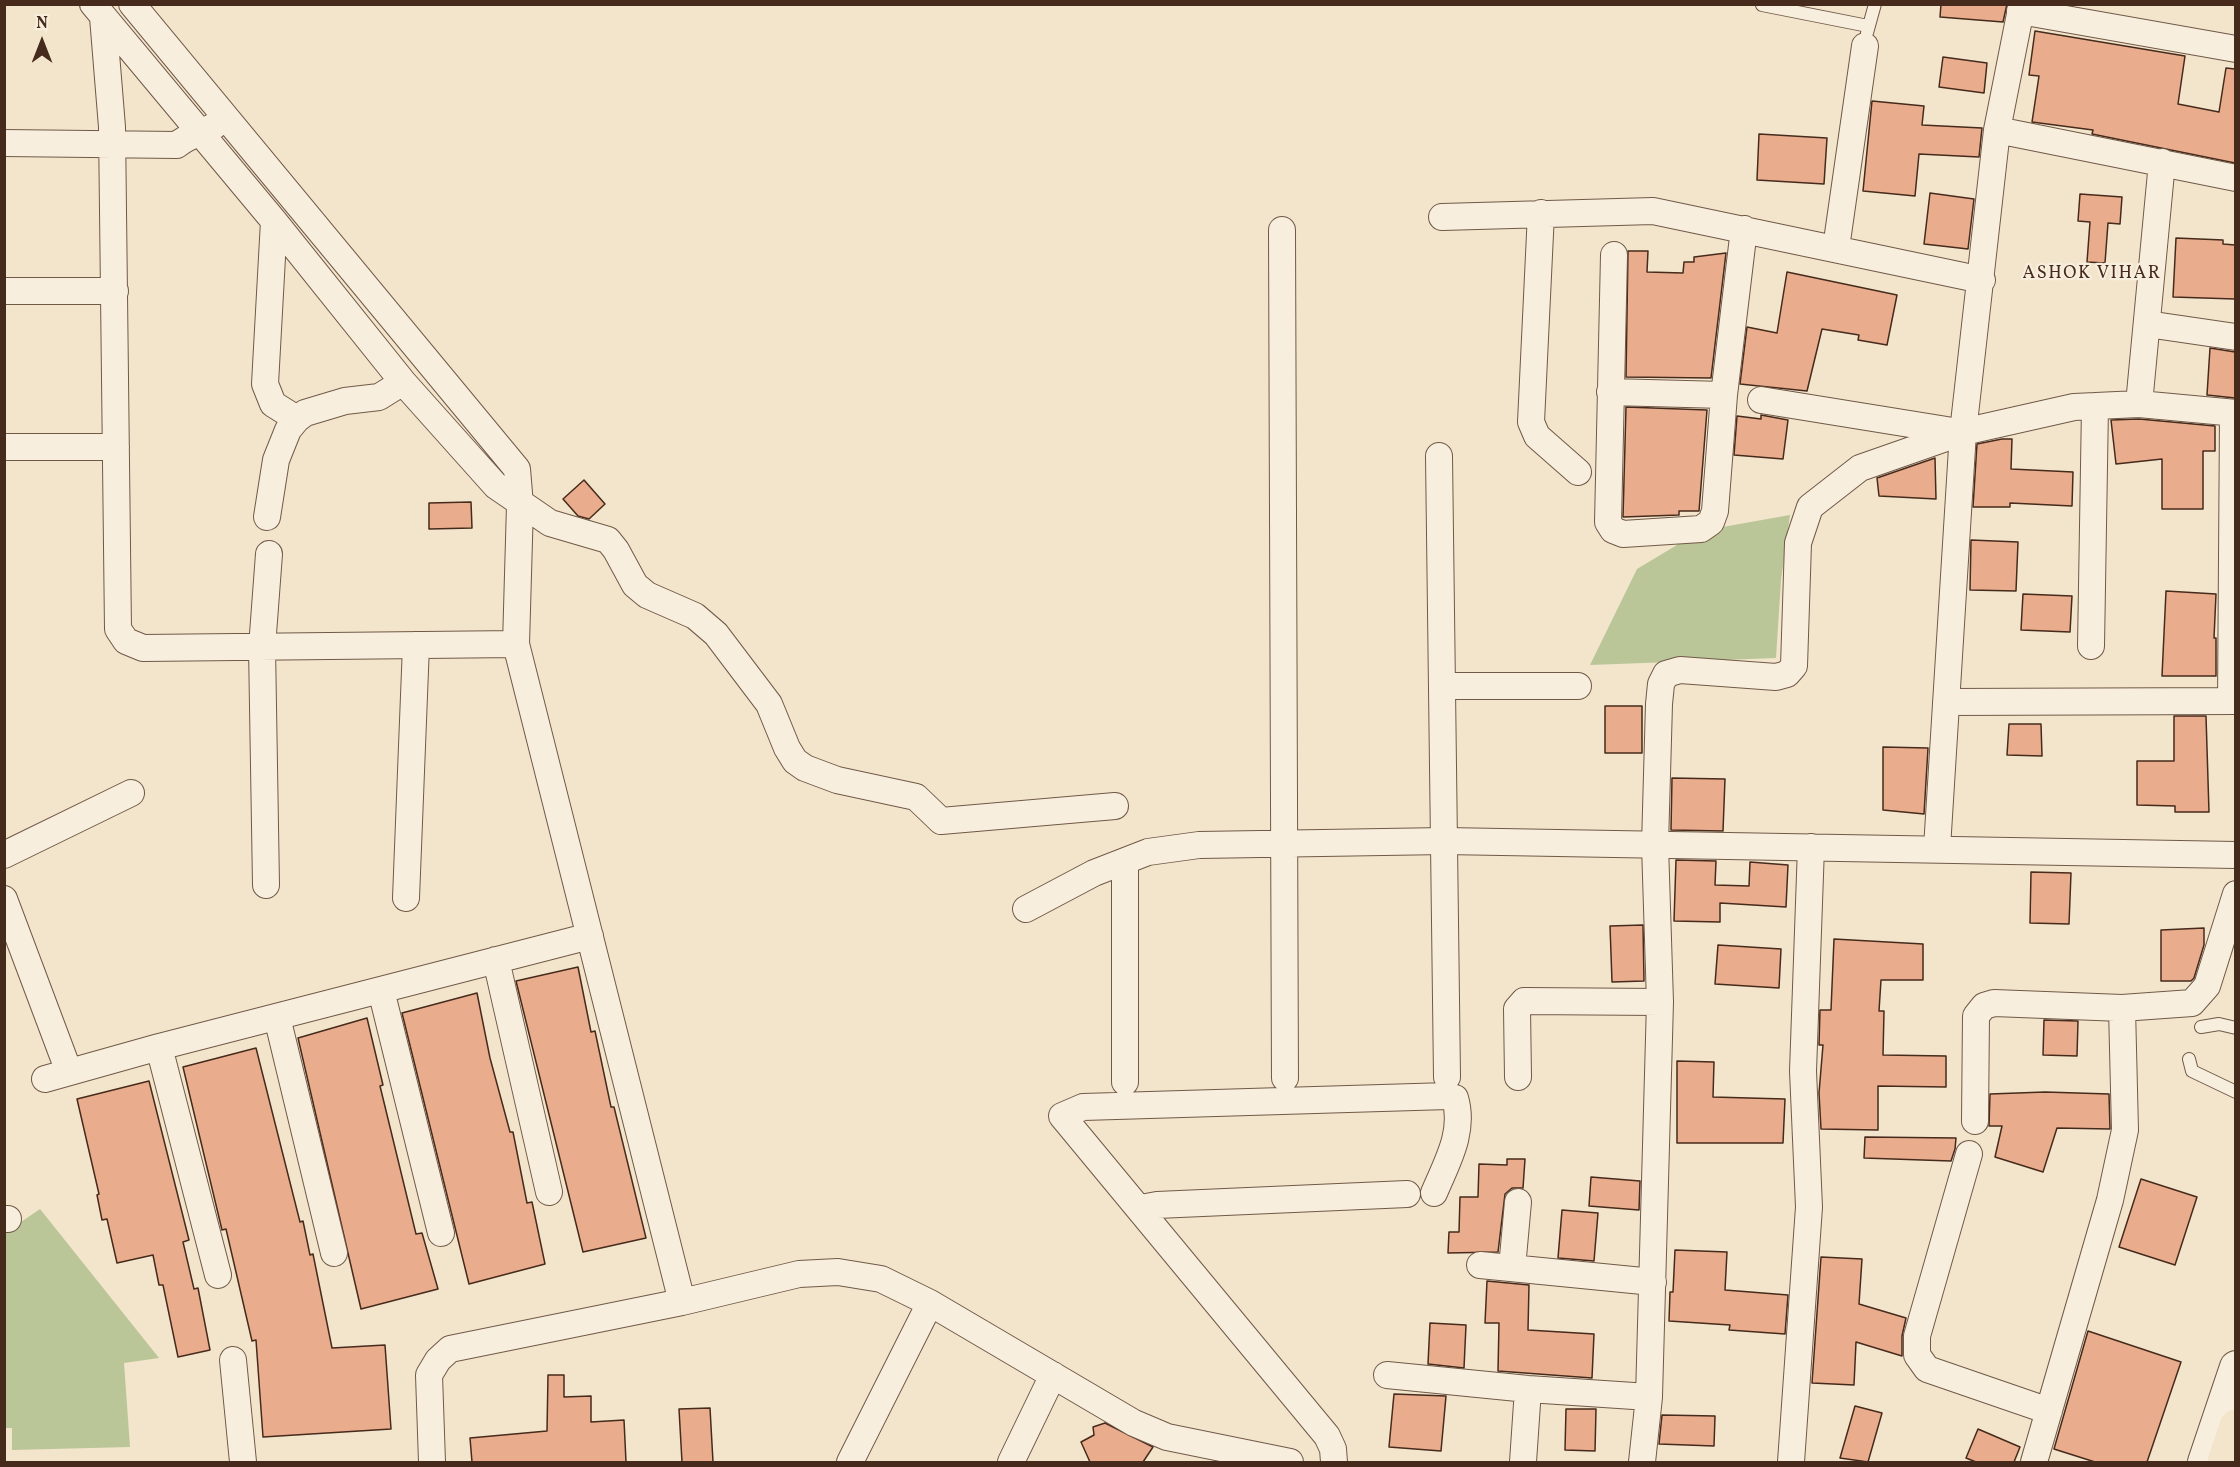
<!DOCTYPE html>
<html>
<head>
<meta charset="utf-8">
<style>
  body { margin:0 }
  #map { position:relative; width:2240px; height:1467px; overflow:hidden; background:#f2e5cc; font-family:Vollkorn,serif }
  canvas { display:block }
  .frame { position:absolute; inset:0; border:6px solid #462a1b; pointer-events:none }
  .north { position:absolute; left:12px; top:12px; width:60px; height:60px; -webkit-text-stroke:4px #f7eede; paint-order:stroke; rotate:0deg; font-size:16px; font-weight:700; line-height:24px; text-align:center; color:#462a1b }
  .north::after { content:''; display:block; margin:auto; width:21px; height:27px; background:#462a1b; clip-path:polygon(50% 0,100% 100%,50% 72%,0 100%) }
</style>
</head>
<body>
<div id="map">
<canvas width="2240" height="1467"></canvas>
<div class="frame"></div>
<div class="north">N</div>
</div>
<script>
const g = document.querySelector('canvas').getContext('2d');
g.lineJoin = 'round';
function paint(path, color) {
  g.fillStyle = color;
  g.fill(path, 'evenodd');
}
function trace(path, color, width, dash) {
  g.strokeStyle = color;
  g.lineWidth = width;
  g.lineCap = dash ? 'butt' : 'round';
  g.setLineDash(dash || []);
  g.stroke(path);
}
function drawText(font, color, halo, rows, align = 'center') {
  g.font = font + ' Vollkorn,serif';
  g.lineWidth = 4.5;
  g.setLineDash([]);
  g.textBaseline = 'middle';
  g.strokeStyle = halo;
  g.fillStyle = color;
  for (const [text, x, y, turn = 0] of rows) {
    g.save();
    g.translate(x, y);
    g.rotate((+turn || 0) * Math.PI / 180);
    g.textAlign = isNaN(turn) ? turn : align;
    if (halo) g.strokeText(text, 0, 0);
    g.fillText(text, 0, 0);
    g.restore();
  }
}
const green = new Path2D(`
  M1790,515L1781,580L1776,658L1590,665L1637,569L1682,542L1717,528Z
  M40,1209L159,1358L124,1363L130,1447L12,1450V1428H5V1233Z`);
const building = new Path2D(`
  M1941,4H2007L2003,22L1940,17Z
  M2035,31L2185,56L2178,104L2219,112L2226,68L2235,69V163L2092,134L2093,130L2032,122L2039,76L2029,75Z
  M1943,57L1987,63L1984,93L1939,87Z
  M1872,101L1924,106L1922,125L1982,128L1979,157L1919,154L1915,196L1863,191Z
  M1759,134L1827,138L1824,184L1757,180Z
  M1930,193L1974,199L1968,249L1924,244Z
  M2080,194L2122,197L2120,224L2108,223L2105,263L2087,262L2090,222L2078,221Z
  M2176,238L2223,240V244L2235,245V299L2173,297Z
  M1628,251H1648L1647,272L1683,273L1684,262H1694V257L1726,253L1711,378L1626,377Z
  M1787,272L1897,295L1887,345L1858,340L1859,335L1822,329L1807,391L1740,384L1747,327L1777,333Z
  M2210,348L2235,352V398L2207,395Z
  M1626,407L1707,410L1699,511H1679V515L1623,517Z
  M1761,415L1788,420L1783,459L1734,455L1737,416L1761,419Z
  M2139,419L2215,426V451H2203V509H2162V459L2116,464L2111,420Z
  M2002,439H2012L2011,469L2073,472L2072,506L2010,503V507H1973L1977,444Z
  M1935,458L1936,499L1879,496L1877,478Z
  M584,480L605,504L589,519L578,516L563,499Z
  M471,502L472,528L429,529V503Z
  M1971,540L2018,542L2016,591L1970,590Z
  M2166,591L2216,594L2214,638H2216V676H2162Z
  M2023,594L2072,596L2070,632L2021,630Z
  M1605,706H1642V753H1605Z
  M2174,716H2206L2209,812H2175V806L2137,805V761H2174Z
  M2009,724H2041L2042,756L2007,755Z
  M1883,747L1928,748L1924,814L1883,810Z
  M1672,778L1725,779L1723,831L1671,830Z
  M1676,860L1716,861L1715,885L1749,886L1750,862L1788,865L1786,907L1720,903V922L1674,921Z
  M2031,872L2071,873L2069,924L2030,923Z
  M1643,925L1644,981L1612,982L1610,926Z
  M2204,928V945L2194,978L2191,981H2161V930Z
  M1834,939L1923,944V980H1881L1879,1011H1884L1883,1055L1946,1056V1087L1878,1086V1130L1821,1129L1819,1093L1823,1045H1819L1820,1010H1831Z
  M1718,945L1781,949L1779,988L1715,984Z
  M578,967L591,1032L595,1031L611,1107H614L646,1238L583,1252L516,981Z
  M477,993L490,1058L510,1132H513L527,1203L532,1202L545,1264L469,1284L402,1013Z
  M367,1018L383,1085L380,1086L416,1234L422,1233L438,1289L361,1309L298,1038Z
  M2044,1020L2078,1021L2077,1056L2043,1055Z
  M256,1048L300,1222L303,1221L310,1255L313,1254L332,1348L385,1345L391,1429L263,1437L256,1340L252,1341L226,1229L222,1230L183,1067Z
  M1677,1061L1714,1062L1713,1097L1785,1099L1783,1143H1677Z
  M149,1081L189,1240L183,1242L194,1289L198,1288L210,1350L178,1357L163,1285H159L153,1255L117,1263L107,1219L102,1220L97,1195L99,1194L77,1099Z
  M2045,1092L2109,1094L2110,1129L2057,1128L2043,1172L1995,1157L2002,1126H1989L1990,1094Z
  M1865,1137L1956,1138L1955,1149L1951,1161L1864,1158Z
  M1507,1159H1525L1523,1188H1512L1505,1194L1498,1252L1448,1253L1449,1232H1459L1460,1197H1478L1479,1164L1507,1165Z
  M1591,1177L1640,1181L1639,1210L1589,1206Z
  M2141,1179L2197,1197L2175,1265L2119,1247Z
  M1562,1210L1598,1213L1594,1261L1558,1258Z
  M1675,1250L1727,1252L1725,1290L1788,1295L1785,1334L1729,1330L1730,1325L1669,1321L1670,1292H1673Z
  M1821,1257L1862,1259L1859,1304L1906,1318L1902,1336V1356L1856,1342L1854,1385L1812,1383Z
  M1487,1281L1529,1285L1528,1330L1594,1334L1592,1378L1498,1371L1499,1323H1485Z
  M1430,1323L1466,1325L1464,1368L1428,1364Z
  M2088,1331L2181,1362L2147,1462H2095L2054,1449Z
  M548,1375H564V1397L591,1396V1422L624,1420L626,1462H472L470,1438L547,1431Z
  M1394,1394L1446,1396L1441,1451L1389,1447Z
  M1855,1406L1882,1413L1868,1462L1840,1458Z
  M710,1408L713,1462H682L679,1409Z
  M1566,1409H1596L1595,1451L1565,1450Z
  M1662,1415L1715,1416L1714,1446L1659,1444Z
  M1105,1423L1153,1447L1143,1462H1090L1081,1442L1094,1435L1093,1427Z
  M1978,1429L2020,1447L2014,1462H1976L1966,1458Z`);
const service = new Path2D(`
  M1762,5L1868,26
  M1867,33L1875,4
  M2201,1027L2219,1024L2236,1028
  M2189,1059L2192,1071L2236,1092`);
const minor = new Path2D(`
  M93,4L274,221L403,382L496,486L550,523L608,540L616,550L635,585L647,595L695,616L716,634L769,704L787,748L795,761L805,768L837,780L916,797L941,821L1115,806
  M132,4L517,469L520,505L516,644L682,1302
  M2020,11L2236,49
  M103,17L112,127L118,629L126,641L143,648L516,644
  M1997,130L2236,178
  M4,143L177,145C188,135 202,133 214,126
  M1541,213L1531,422L1537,436L1578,472
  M1442,217L1653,211L1982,280
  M274,221L265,384L273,404L297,419
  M1282,230L1285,1078
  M1836,248L1865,46
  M1614,255L1608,522L1613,530L1623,534L1701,529L1711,522L1715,511L1724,395L1744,229
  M4,291H115
  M2147,324L2236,337
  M1610,392L1724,395
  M1761,400L1959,432
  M2139,404L2162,162
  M4,447H116
  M1439,456L1447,1077
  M267,517L276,460L288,430L297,419L305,413L345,401L379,397L403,382
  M2091,646L2095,406
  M1443,686H1578
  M2231,701L2233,414
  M1946,702L2236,701
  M1937,848L1963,432L1997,130L2022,4
  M4,855L131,793
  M1125,862V1082
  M266,885L262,647L269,554
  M406,898L416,645
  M4,899L69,1072
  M1026,909L1094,873L1148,852L1199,845L1445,841L2236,855
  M496,960L549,1192
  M381,990L441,1233
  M277,1017L334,1253
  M1518,1077L1517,1009L1524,1001L1660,1002
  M45,1079L159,1047
  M1975,1121L1976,1016L1984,1006L1994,1003L2122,1008L2192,1003L2207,986L2236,894
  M1969,1154L1917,1336V1355L1927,1369L2049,1411
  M1141,1208L1157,1205L1407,1194
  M4,1219H8
  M1480,1265L1653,1282
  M1512,1268L1518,1202
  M218,1275L159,1047L590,936
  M233,1360L243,1462
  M1387,1375L1528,1389L1649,1397
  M432,1462L429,1375L438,1360L450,1349L682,1302L799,1274L838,1272L881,1279L930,1303L1134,1423L1167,1437L1290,1462
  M850,1462L930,1303
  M1011,1462L1053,1375
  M1334,1462L1333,1449L1327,1436L1062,1116L1083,1107L1448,1096L1455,1098C1465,1132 1447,1162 1434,1193
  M1523,1462L1528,1389
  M1642,1462L1649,1397L1660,1002L1655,845L1659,704L1661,684L1666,674L1680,670L1776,677L1787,674L1794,666L1798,543L1810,507L1860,468L1963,432L2074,407L2139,404L2236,413
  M1791,1462L1809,1207L1803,1071L1811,847
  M2034,1462L2110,1200L2125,1130L2122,1008`);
const tertiary = new Path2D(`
  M2204,1462L2236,1367`);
const motorway = new Path2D(`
  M2224,1462L2236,1426`);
const neighbourhoodNames = [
  ["ASHOK VIHAR",2092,275]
];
paint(green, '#bac598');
paint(building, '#e9ad8e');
trace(building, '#462a1b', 1.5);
trace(service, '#715947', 14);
trace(minor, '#715947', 28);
trace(tertiary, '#715947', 34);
trace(motorway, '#462a1b', 35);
trace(service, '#f7eede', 12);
trace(minor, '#f7eede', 26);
trace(tertiary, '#f7eede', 32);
trace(motorway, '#f2e5cc', 33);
g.letterSpacing = '1.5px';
drawText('18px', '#462a1b', '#f7eede', neighbourhoodNames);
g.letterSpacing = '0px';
</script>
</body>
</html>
